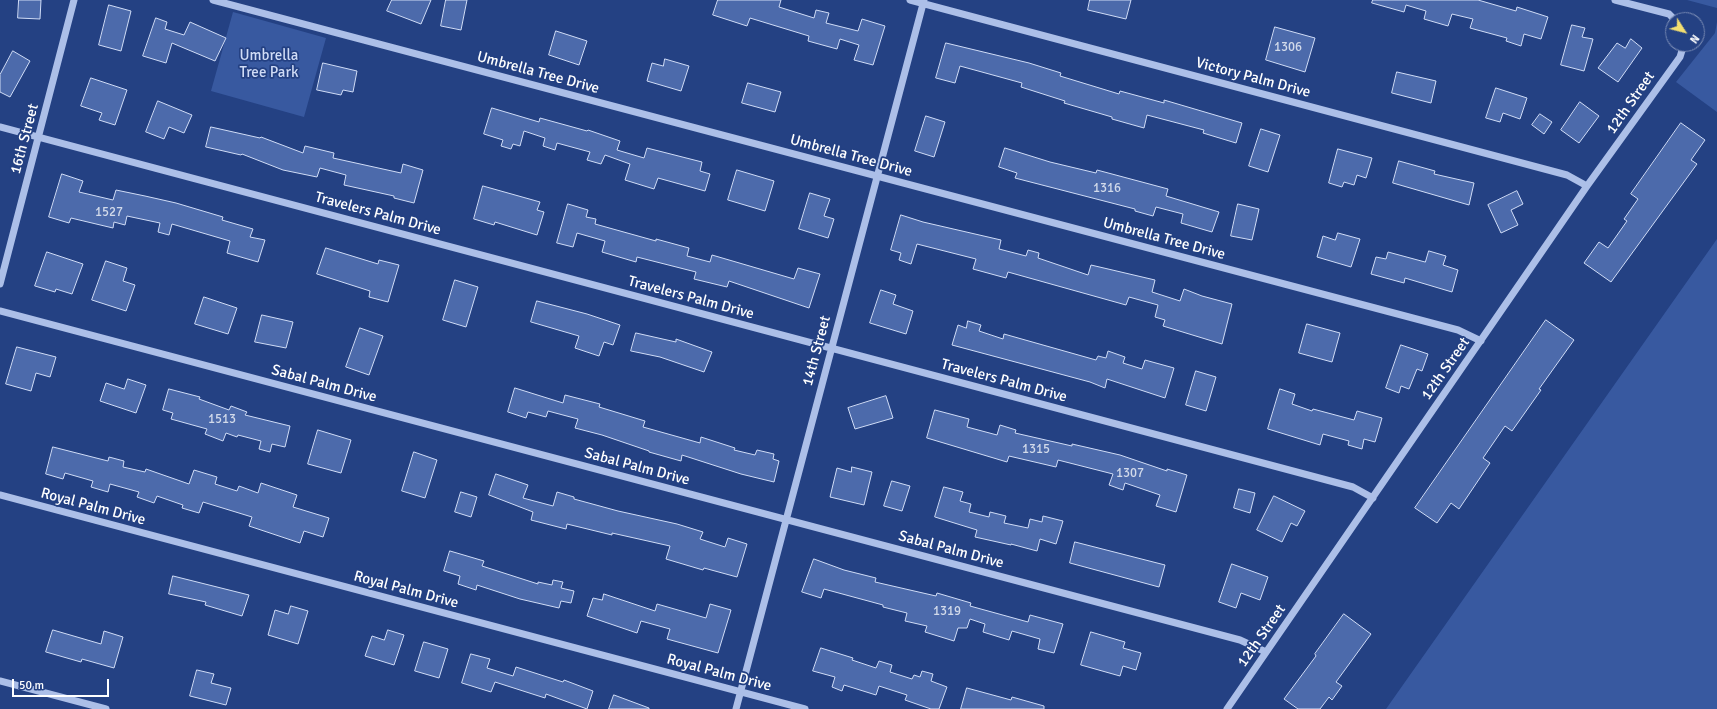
<!DOCTYPE html>
<html>
<head>
<meta charset="utf-8">
<style>
  body { margin:0 }
  #map { position:relative; width:1717px; height:709px; overflow:hidden; background:#244183; font-family:Signika,sans-serif }
  canvas { display:block }
  .north { position:absolute; left:1665px; top:12px; width:40px; height:40px; box-sizing:border-box; background:#244183; border:1px solid #7c8db5; border-radius:50%; rotate:126deg; font-size:11px; font-weight:700; line-height:16px; text-align:center; color:#fff }
  .north::after { content:''; display:block; margin:auto; width:14px; height:18px; background:#f2de70; clip-path:polygon(50% 0,100% 100%,50% 72%,0 100%) }
  .scale { position:absolute; left:12px; top:679px; width:97px; height:18px; box-sizing:border-box; border:2px solid #fff; border-top:0; padding-left:5px; font-size:12px; line-height:14px; white-space:nowrap; color:#fff; -webkit-text-stroke:3px #244183; paint-order:stroke }
</style>
</head>
<body>
<div id="map">
<canvas width="1717" height="709"></canvas>
<div class="north">N</div>
<div class="scale">50 m</div>
</div>
<script>
const g = document.querySelector('canvas').getContext('2d');
g.lineJoin = 'round';
function paint(path, color) {
  g.fillStyle = color;
  g.fill(path, 'evenodd');
}
function trace(path, color, width, dash) {
  g.strokeStyle = color;
  g.lineWidth = width;
  g.lineCap = dash ? 'butt' : 'round';
  g.setLineDash(dash || []);
  g.stroke(path);
}
function drawText(font, color, halo, rows, align = 'center') {
  g.font = font + ' Signika,sans-serif';
  g.lineWidth = 3.5;
  g.setLineDash([]);
  g.textBaseline = 'middle';
  g.strokeStyle = halo;
  g.fillStyle = color;
  for (const [text, x, y, turn = 0] of rows) {
    g.save();
    g.translate(x, y);
    g.rotate((+turn || 0) * Math.PI / 180);
    g.textAlign = isNaN(turn) ? turn : align;
    if (halo) g.strokeText(text, 0, 0);
    g.fillText(text, 0, 0);
    g.restore();
  }
}
const green = new Path2D(`
  M1687,0H1717V8Z
  M233,12L326,38L304,117L211,91Z
  M1717,22V112L1676,82L1715,33Z
  M1717,239V709H1386Z`);
const building = new Path2D(`
  M19,0H41L40,19L18,18Z
  M392,0H431L421,24L387,11Z
  M446,0H467L461,30L441,26Z
  M718,0H781L779,7L814,18L816,10L829,13L826,23L858,31L862,19L885,26L873,65L854,60L859,45L840,39L837,49L808,41L809,36L750,18L747,26L713,15Z
  M1090,0H1131L1126,19L1088,10Z
  M1373,0H1478L1516,11L1517,7L1548,17L1541,39L1524,34L1521,46L1506,41L1507,38L1470,28L1473,19L1452,14L1448,26L1424,19L1426,11L1406,5L1404,12L1372,3Z
  M109,5L131,11L121,51L99,45Z
  M156,18L167,22L165,29L184,35L190,22L226,38L215,61L172,43L166,63L143,56Z
  M1572,25L1585,28L1582,37L1593,39L1584,71L1561,65Z
  M1275,27L1315,38L1305,72L1266,60Z
  M556,31L587,41L579,65L549,55Z
  M1631,39L1642,48L1618,82L1598,68L1617,43L1625,48Z
  M946,43L1029,63L1061,73L1060,76L1119,94L1120,91L1164,103V100L1242,123L1236,143L1203,133L1204,130L1147,115L1144,128L1112,119V117L1064,103L1065,101L1021,87L1022,83L960,66L955,83L936,78Z
  M13,51L30,61L10,97L0,92V75Z
  M665,59L689,66L681,91L647,81L652,63L663,66Z
  M323,63L357,71L353,92L343,90L341,95L317,90Z
  M1397,72L1436,81L1431,103L1392,93Z
  M91,78L127,90L115,125L99,120L102,113L81,106Z
  M748,83L781,92L775,112L742,103Z
  M1496,88L1527,98L1520,119L1503,113L1500,122L1486,118Z
  M158,101L192,115L184,133L169,127L164,139L146,132Z
  M1580,102L1599,116L1579,143L1561,130Z
  M492,108L539,122L540,118L587,131L588,130L620,141L617,150L644,158L647,148L702,162L700,171L710,174L705,191L658,178L654,189L625,180L630,164L605,155L601,164L587,160L590,152L557,143L555,150L543,146L545,138L524,131L520,146L513,144L511,149L501,146L503,140L484,134Z
  M1540,114L1552,122L1544,134L1532,125Z
  M926,116L945,122L934,157L915,151Z
  M1681,123L1705,140L1691,160L1697,164L1611,282L1584,263L1599,242L1608,248L1627,221L1624,219L1638,199L1631,194Z
  M211,127L260,138L261,137L303,153L305,146L334,153L333,158L401,173L403,164L423,170L414,203L394,198V196L344,185L346,175L320,168L317,177L283,170L242,154L241,155L206,147Z
  M1261,129L1280,135L1268,172L1249,166Z
  M1005,148L1050,162L1096,173L1097,170L1168,189L1166,196L1219,212L1212,232L1181,223L1183,214L1156,207L1153,216L1135,211V209L1015,178L1017,173L999,167Z
  M1338,149L1372,158L1366,178L1357,175L1354,185L1344,182L1342,187L1329,183Z
  M1399,161L1435,171L1434,174L1474,183L1469,205L1393,183Z
  M737,170L774,181L765,211L728,200Z
  M62,174L83,181L79,192L113,200L116,190L145,196L176,203L223,217L222,220L253,229L250,237L265,240L258,262L227,253L230,241L172,224L169,235L158,232L160,223L127,216L125,225L114,222L113,228L71,218L69,223L49,217Z
  M483,186L540,202L537,210L544,212L537,235L495,222L494,225L474,219Z
  M1517,191L1523,204L1511,210L1518,225L1501,233L1488,205Z
  M810,193L830,199L824,216L834,219L828,238L799,229Z
  M568,204L588,210L586,217L596,219L595,224L656,241V239L689,248L687,256L710,262L712,255L794,279L798,268L820,274L809,308L729,281L727,287L694,279L696,272L637,257L636,262L602,252L605,241L577,233L573,247L557,243Z
  M1238,204L1259,209L1252,240L1231,236Z
  M901,215L923,222L1001,240L999,249L1026,256L1028,250L1039,253L1038,258L1088,275L1091,265L1155,280L1152,292L1180,301L1184,289L1202,296L1232,304L1222,344L1163,326L1165,320L1155,317L1158,305L1129,297L1126,305L1008,272L1006,278L973,269L976,259L917,244L911,264L899,260L901,253L891,250Z
  M1338,233L1360,239L1351,267L1317,257L1323,236L1335,240Z
  M326,248L378,264L379,260L399,265L388,302L369,297L370,291L317,274Z
  M1429,251L1446,256L1443,265L1458,270L1452,292L1405,278L1404,283L1371,274L1376,257L1386,259L1388,252L1425,262Z
  M47,252L83,264L72,294L56,289L55,292L35,286Z
  M106,261L127,268L123,281L135,285L126,311L92,300Z
  M455,280L478,287L466,327L443,320Z
  M881,290L896,295L893,304L913,311L906,334L870,323Z
  M204,297L237,308L228,334L195,324Z
  M537,301L587,314L620,325L613,345L604,342L599,356L575,348L579,336L531,322Z
  M262,315L293,322L286,348L255,342Z
  M1546,320L1574,340L1539,389L1541,390L1512,431L1505,426L1483,458L1490,463L1459,509L1451,503L1437,523L1415,508Z
  M968,321L981,325L979,331L1003,339L1004,334L1096,360L1098,356L1106,358L1108,351L1125,357L1123,363L1142,369L1145,360L1174,368L1165,398L1107,379L1105,388L1090,382L952,345L958,325L966,328Z
  M1307,324L1340,333L1332,362L1299,353Z
  M360,328L383,336L369,375L346,367Z
  M636,333L676,342V339L712,352L704,372L660,357L631,351Z
  M1401,345L1428,354L1422,371L1417,369L1409,389L1401,386L1399,393L1386,388Z
  M17,347L56,357L50,377L36,373L31,391L6,384Z
  M1196,371L1216,377L1206,411L1186,405Z
  M128,379L146,385L136,413L100,401L106,383L124,389Z
  M515,388L563,403L565,395L600,404L599,407L645,421L643,427L700,443L701,437L735,448L734,450L755,455L757,450L774,454L773,459L779,461L774,482L741,474L682,455L681,461L649,452V451L602,435L575,428L578,419L548,411L546,417L528,412L526,418L508,412Z
  M169,389L200,397L199,399L229,410L231,406L247,412L245,415L290,426L285,447L272,444L270,452L259,449L261,441L238,435L237,437L226,433L223,441L205,434L207,429L171,419L173,413L163,410Z
  M1280,389L1295,394L1292,404L1312,411L1313,409L1354,420L1357,411L1382,418L1375,442L1364,439L1362,449L1348,445L1349,441L1323,434L1320,445L1268,429Z
  M886,396L893,418L855,429L848,408Z
  M935,410L969,419L967,427L997,435L1000,425L1016,430L1015,433L1072,446V444L1120,455L1167,471V469L1187,475L1176,512L1156,506L1160,495L1125,483L1123,490L1109,485L1113,474L1058,460L1056,467L1009,456L1007,462L927,438Z
  M318,430L351,440L341,473L308,464Z
  M53,447L108,461L109,457L124,461L123,467L145,472L146,469L189,484L194,470L217,477L215,484L237,491L239,486L258,493L261,483L297,495L293,507L329,518L323,537L304,531L300,543L249,526L252,517L203,502L199,513L182,508L183,505L157,496L154,503L137,497L139,492L110,484L108,492L91,487L93,481L65,473L63,479L46,474Z
  M414,452L437,460L425,498L402,491Z
  M852,467L872,472L864,505L830,497L837,468L851,472Z
  M496,474L528,485L523,498L553,506L557,492L574,497V499L618,511L677,524L703,532L700,539L725,547L728,538L747,544L737,577L704,568L703,570L666,559L670,546L612,533V535L567,524L566,529L531,520L533,512L489,495Z
  M892,481L910,486L902,511L884,506Z
  M944,487L963,492L960,501L971,504L969,512L989,517L990,512L1006,516L1004,523L1028,528L1030,519L1042,522L1043,516L1063,521L1056,544L1040,539L1037,551L1011,544V545L975,537L977,530L935,517Z
  M1239,489L1255,493L1250,513L1234,508Z
  M461,492L477,497L471,517L455,512Z
  M1274,496L1305,511L1297,526L1291,523L1282,542L1257,530Z
  M1075,542L1165,565L1159,587L1070,563Z
  M450,551L484,561L482,566L538,584V582L552,585L553,580L563,582L561,588L574,591L571,603L561,601L559,608L520,599L477,585L476,590L458,584L460,576L444,571Z
  M814,559L844,570L876,578L875,582L936,596L937,593L971,603L970,606L1028,622L1030,615L1063,624L1054,653L1038,649L1040,639L1012,631L1009,640L983,632L985,624L970,619L967,628H958L954,641L925,632L927,626L905,621L907,613L883,607V605L824,589L821,598L802,592Z
  M1232,564L1268,577L1260,600L1241,593L1236,608L1219,602Z
  M173,576L249,595L242,616L205,605L206,602L169,594Z
  M604,594L655,611L657,604L706,618L710,604L731,610L718,653L667,639L670,629L641,621L637,633L587,616L593,598L602,600Z
  M291,606L308,611L298,644L268,635L275,610L288,614Z
  M1344,614L1371,634L1336,682L1342,686L1332,700L1329,697L1320,709H1298L1284,699L1316,656L1315,654Z
  M53,630L101,644L104,631L123,637L114,668L82,659L81,662L46,652Z
  M388,630L404,635L394,665L365,656L372,636L384,640Z
  M1091,632L1125,642L1123,648L1141,653L1136,670L1123,666L1120,676L1081,665Z
  M424,642L448,649L439,678L415,671Z
  M821,648L853,658L852,660L876,668L879,661L892,665L890,672L912,679L914,675L920,677L922,671L933,674L931,681L947,687L939,709H931L905,700L907,695L879,686L876,695L844,685L842,691L832,687L835,677L813,671Z
  M471,654L490,659L487,668L513,676L516,667L563,682L564,680L593,691L587,709L546,694L545,698L495,682L491,692L462,683Z
  M197,670L214,674L211,683L231,688L226,705L190,696Z
  M967,688L1011,700L1012,697L1044,706V709H961Z
  M614,695L649,708V709H609Z`);
const minor = new Path2D(`
  M213,0L1458,330L1481,341
  M910,0L1567,175L1587,186
  M1615,0L1669,14L1675,20
  M0,127L1353,487L1373,498
  M0,284L74,0
  M0,311L1240,640L1266,652
  M0,495L805,709
  M0,681L106,709
  M736,709L924,0
  M1227,709L1587,186L1680,57L1684,44`);
const numberNames = [
  ["1306",1288,48],
  ["1316",1107,189],
  ["1527",109,213],
  ["1513",222,420],
  ["1315",1036,450],
  ["1307",1130,474],
  ["1319",947,612]
];
const parkNames = [
  ["Umbrella",269,56],
  ["Tree Park",269,73]
];
const streetNames = [
  ["Umbrella Tree Drive",538,73,15],
  ["Victory Palm Drive",1253,78,15],
  ["12th Street",1631,103,-55],
  ["16th Street",25,139,-75],
  ["Umbrella Tree Drive",851,156,15],
  ["Travelers Palm Drive",378,214,15],
  ["Umbrella Tree Drive",1164,239,15],
  ["Travelers Palm Drive",691,298,15],
  ["14th Street",817,351,-75],
  ["12th Street",1446,369,-55],
  ["Travelers Palm Drive",1004,381,15],
  ["Sabal Palm Drive",324,384,15],
  ["Sabal Palm Drive",637,467,15],
  ["Royal Palm Drive",93,507,15],
  ["Sabal Palm Drive",951,550,15],
  ["Royal Palm Drive",406,590,15],
  ["12th Street",1262,636,-55],
  ["Royal Palm Drive",719,673,15]
];
paint(green, '#3859a0');
paint(building, '#4c6aab');
trace(building, '#d0dcf6', 1);
trace(minor, '#acbfe8', 7);
drawText('13px', '#d2daea', null, numberNames);
drawText('15px', '#d0dcf6', '#244183', parkNames);
drawText('15px', '#fff', '#244183', streetNames);
</script>
</body>
</html>
